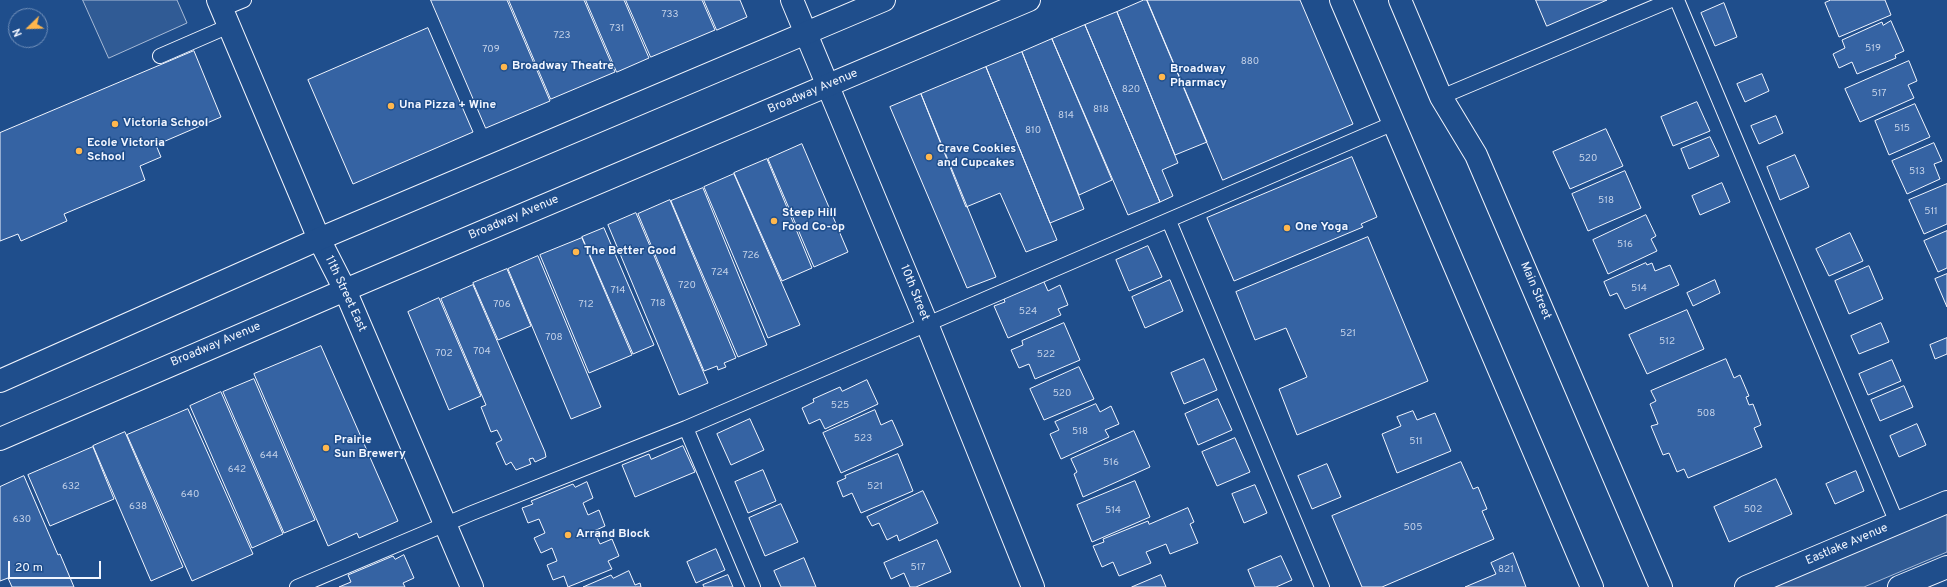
<!DOCTYPE html>
<html>
<head>
<meta charset="utf-8">
<style>
  body { margin:0 }
  #map { position:relative; width:1947px; height:587px; overflow:hidden; background:#1f4e8c; font-family:Overpass,sans-serif }
  canvas { display:block }
  .north { position:absolute; left:8px; top:8px; width:40px; height:40px; box-sizing:border-box; background:#1f4e8c; border:1px solid #7391ba; border-radius:50%; rotate:247deg; font-size:11px; font-weight:700; line-height:16px; text-align:center; color:#f2f6ff }
  .north::after { content:''; display:block; margin:auto; width:14px; height:18px; background:#ffb74d; clip-path:polygon(50% 0,100% 100%,50% 72%,0 100%) }
  .scale { position:absolute; left:8px; top:561px; width:93px; height:18px; box-sizing:border-box; border:2px solid #f2f6ff; border-top:0; padding-left:5px; font-size:12px; line-height:14px; white-space:nowrap; color:#f2f6ff; -webkit-text-stroke:3px #1f4e8c; paint-order:stroke }
</style>
</head>
<body>
<div id="map">
<canvas width="1947" height="587"></canvas>
<div class="north">N</div>
<div class="scale">20 m</div>
</div>
<script>
const g = document.querySelector('canvas').getContext('2d');
g.lineJoin = 'round';
function paint(path, color) {
  g.fillStyle = color;
  g.fill(path, 'evenodd');
}
function trace(path, color, width, dash) {
  g.strokeStyle = color;
  g.lineWidth = width;
  g.lineCap = dash ? 'butt' : 'round';
  g.setLineDash(dash || []);
  g.stroke(path);
}
function drawText(font, color, halo, rows, align = 'center') {
  g.font = font + ' Overpass,sans-serif';
  g.lineWidth = 3;
  g.setLineDash([]);
  g.textBaseline = 'middle';
  g.strokeStyle = halo;
  g.fillStyle = color;
  for (const [text, x, y, turn = 0] of rows) {
    g.save();
    g.translate(x, y);
    g.rotate((+turn || 0) * Math.PI / 180);
    g.textAlign = isNaN(turn) ? turn : align;
    if (halo) g.strokeText(text, 0, 0);
    g.fillText(text, 0, 0);
    g.restore();
  }
}
const built = new Path2D(`
  M83,0H177L187,23L109,58Z
  M1947,513V552L1864,587H1774Z`);
const building = new Path2D(`
  M431,0H507L550,101L486,128Z
  M509,0H584L615,72L551,99Z
  M586,0H624L649,58L617,72Z
  M626,0H702L715,30L651,57Z
  M704,0H740L747,17L717,30Z
  M1144,0H1147L1207,142L1175,155L1117,12Z
  M1147,0H1300L1353,124L1223,180Z
  M1536,0H1607L1547,26Z
  M1831,0H1885L1891,15L1839,37L1825,3Z
  M1724,3L1737,37L1715,46L1701,13Z
  M1117,12L1178,163L1162,170L1173,196L1160,202L1085,25Z
  M1891,21L1904,51L1895,55L1896,58L1857,74L1852,62L1839,68L1833,54L1845,48L1842,40L1882,22L1883,25Z
  M1085,25L1160,202L1128,215L1052,39Z
  M428,28L473,132L353,184L308,80Z
  M1052,39L1112,180L1079,195L1022,52Z
  M194,51L221,117L156,145L161,157L140,166L145,180L64,214L67,221L21,241L18,234L0,241V133Z
  M1022,52L1084,209L1050,223L986,67Z
  M1909,61L1917,81L1908,85L1914,98L1860,122L1845,89Z
  M986,67L1057,240L1026,252L1000,193L966,207L921,94Z
  M1762,74L1769,91L1745,102L1737,84Z
  M921,94L996,277L967,288L890,107Z
  M1697,102L1710,131L1673,146L1661,117Z
  M1915,104L1930,137L1889,155L1875,121Z
  M1776,116L1783,133L1759,144L1751,126Z
  M1606,129L1623,166L1570,189L1553,152Z
  M1710,137L1719,156L1689,169L1681,149Z
  M1934,143L1942,161L1934,164L1940,179L1907,194L1892,161Z
  M802,144L848,252L814,267L768,159Z
  M1795,155L1809,187L1780,200L1767,167Z
  M1352,157L1377,217L1361,224L1363,227L1234,281L1207,218Z
  M767,159L812,268L782,281L734,173Z
  M1625,171L1641,208L1588,231L1572,194Z
  M734,174L800,325L768,338L704,187Z
  M1722,183L1730,202L1700,215L1692,196Z
  M1947,184V224L1924,234L1909,200Z
  M703,188L767,345L738,357L671,201Z
  M670,200L736,358L724,363L726,367L718,370L717,366L704,371L638,214Z
  M636,213L708,383L679,395L608,225Z
  M1646,215L1656,236L1651,239L1657,251L1608,274L1593,240Z
  M604,228L654,345L633,354L582,237Z
  M1947,231V268L1938,272L1924,241Z
  M1850,233L1863,261L1829,276L1816,249Z
  M1368,237L1428,381L1297,435L1279,389L1307,377L1286,328L1255,340L1236,292Z
  M582,238L632,355L589,373L540,255Z
  M1148,246L1162,277L1129,291L1116,260Z
  M538,256L601,407L571,419L508,269Z
  M1646,263L1647,265L1652,263L1655,271L1670,265L1679,285L1625,309L1617,293L1610,296L1604,282Z
  M1869,266L1883,299L1849,314L1835,281Z
  M507,269L531,326L498,340L473,283Z
  M1947,274V307L1935,279Z
  M1170,280L1183,311L1145,328L1132,297Z
  M1715,280L1720,293L1693,306L1687,293Z
  M1044,282L1048,291L1060,285L1068,305L1058,309L1061,315L1008,338L994,306L1005,302L1004,299Z
  M473,285L545,452L546,457L535,462L533,458L529,459L531,464L516,470L511,462L506,465L496,443L502,440L497,430L491,432L481,407L486,405L441,299Z
  M439,298L481,396L449,410L408,312Z
  M1687,310L1704,349L1647,374L1629,335Z
  M1064,323L1080,360L1035,379L1029,364L1019,368L1011,350L1023,345L1022,341Z
  M1881,323L1889,342L1859,354L1851,336Z
  M1947,338V354L1935,359L1930,345Z
  M321,346L398,521L359,538L357,533L328,546L254,374Z
  M1204,359L1217,390L1184,404L1171,373Z
  M1726,359L1734,378L1740,375L1749,396L1746,397L1749,405L1753,404L1761,425L1754,428L1762,447L1688,478L1684,469L1677,472L1669,453L1663,455L1651,426L1658,424L1650,404L1656,401L1651,391Z
  M1892,360L1901,381L1868,395L1859,374Z
  M1079,367L1094,399L1044,420L1030,389Z
  M254,379L315,520L284,533L223,392Z
  M867,380L878,404L825,429L820,419L809,424L802,408L814,402L813,399L840,387L842,391Z
  M1904,386L1913,407L1880,421L1871,400Z
  M221,392L283,534L252,548L190,406Z
  M1218,399L1232,430L1198,445L1185,414Z
  M1096,404L1100,412L1111,406L1119,424L1105,430L1109,437L1061,459L1050,434L1059,430L1055,422Z
  M188,409L253,554L192,581L127,435Z
  M875,410L881,425L892,420L903,445L841,473L823,433Z
  M1413,411L1417,420L1435,413L1451,451L1397,473L1382,434L1401,426L1397,417Z
  M750,419L764,450L731,465L717,434Z
  M1917,424L1926,445L1899,457L1890,436Z
  M1134,431L1150,467L1083,497L1074,474L1077,472L1071,459Z
  M125,432L183,567L151,581L93,446Z
  M1235,438L1250,472L1217,486L1202,452Z
  M683,446L695,472L635,497L622,465L649,454L651,459Z
  M93,447L114,499L50,526L28,475Z
  M898,454L913,491L861,513L852,493L843,497L837,482L846,478L845,476Z
  M1461,462L1473,489L1478,487L1487,509L1482,511L1494,539L1382,587H1362L1332,516Z
  M1327,464L1341,497L1312,509L1298,476Z
  M763,470L776,501L748,513L735,482Z
  M1856,471L1864,491L1835,504L1826,484Z
  M24,476L58,555L60,554L74,587H12L8,578L0,581V487Z
  M1776,479L1792,514L1729,542L1714,507Z
  M1135,481L1150,517L1092,542L1077,505Z
  M587,482L593,498L583,503L588,515L599,510L605,526L594,531L600,544L612,539L619,556L608,561L612,569L568,587L564,576L553,580L547,565L557,561L552,548L541,553L534,538L545,533L539,519L528,523L522,508L533,504L531,501L573,484L575,487Z
  M1255,485L1267,513L1244,523L1232,494Z
  M923,491L938,523L899,541L897,535L887,540L879,523L872,526L867,517Z
  M781,504L798,542L765,556L749,518Z
  M1188,508L1194,522L1190,524L1198,543L1170,554L1166,544L1146,552L1151,563L1119,576L1113,562L1102,567L1093,546L1104,542L1103,539L1148,521L1149,524Z
  M937,540L951,572L916,587H910L904,573L891,579L884,563Z
  M716,549L725,570L696,583L687,562Z
  M1513,553L1526,587H1465L1496,574L1491,563Z
  M404,555L414,578L403,583L405,587H339L351,582L348,575L393,556L395,559Z
  M1281,556L1292,580L1276,587H1255L1248,570Z
  M804,558L816,587H781L774,571Z
  M629,571L635,585L640,583L641,587H583L611,575L613,578Z
  M728,575L733,587H704L703,585Z
  M1161,575L1166,587H1132Z`);
const service = new Path2D(`
  M1677,0L1897,523
  M222,9L244,0
  M160,56L229,26
  M1441,97L1671,0
  M1169,221L1322,587
  M686,428L753,587
  M297,587L472,513L686,428L1394,123`);
const minor = new Path2D(`
  M218,0L319,239L345,290L472,587
  M792,0L927,324L1033,587
  M1341,0L1592,587
  M1400,0L1441,97L1476,155L1661,587
  M1746,587L1947,502
  M1899,587L1947,567`);
const secondary = new Path2D(`
  M0,381L319,239L884,0
  M0,439L345,290L1029,0`);
const markers = [
  [504,67,4,"#ffb74d"],
  [1162,77,4,"#ffb74d"],
  [391,106,4,"#ffb74d"],
  [115,124,4,"#ffb74d"],
  [79,151,4,"#ffb74d"],
  [929,157,4,"#ffb74d"],
  [774,221,4,"#ffb74d"],
  [1287,228,4,"#ffb74d"],
  [576,252,4,"#ffb74d"],
  [326,448,4,"#ffb74d"],
  [568,535,4,"#ffb74d"]
];
const numberNames = [
  ["733",670,15],
  ["731",617,29],
  ["723",562,36],
  ["519",1873,49],
  ["709",491,50],
  ["880",1250,62],
  ["820",1131,90],
  ["517",1879,94],
  ["818",1101,110],
  ["814",1066,116],
  ["515",1902,129],
  ["810",1033,131],
  ["520",1588,159],
  ["513",1917,172],
  ["518",1606,201],
  ["511",1931,212],
  ["516",1625,245],
  ["726",751,256],
  ["724",720,273],
  ["720",687,286],
  ["514",1639,289],
  ["714",618,291],
  ["718",658,304],
  ["706",502,305],
  ["712",586,305],
  ["524",1028,312],
  ["521",1348,334],
  ["708",554,338],
  ["512",1667,342],
  ["704",482,352],
  ["702",444,354],
  ["522",1046,355],
  ["520",1062,394],
  ["525",840,406],
  ["508",1706,414],
  ["518",1080,432],
  ["523",863,439],
  ["511",1416,442],
  ["644",269,456],
  ["516",1111,463],
  ["642",237,470],
  ["632",71,487],
  ["521",875,487],
  ["640",190,495],
  ["638",138,507],
  ["502",1753,510],
  ["514",1113,511],
  ["630",22,520],
  ["505",1413,528],
  ["517",918,568],
  ["821",1506,570]
];
const poiNames = [
  ["Broadway Theatre",512,67],
  ["Broadway",1170,70],
  ["Pharmacy",1170,84],
  ["Una Pizza + Wine",399,106],
  ["Victoria School",123,124],
  ["Ecole Victoria",87,144],
  ["School",87,158],
  ["Crave Cookies",937,150],
  ["and Cupcakes",937,164],
  ["Steep Hill",782,214],
  ["Food Co-op",782,228],
  ["One Yoga",1295,228],
  ["The Better Good",584,252],
  ["Prairie",334,441],
  ["Sun Brewery",334,455],
  ["Arrand Block",576,535]
];
const streetNames = [
  ["Broadway Avenue",813,92,-23],
  ["Broadway Avenue",514,218,-23],
  ["Main Street",1535,291,67],
  ["10th Street",914,293,68],
  ["11th Street East",345,294,65],
  ["Broadway Avenue",216,345,-23],
  ["Eastlake Avenue",1847,545,-23]
];
paint(built, '#305b95');
trace(built, '#a8bbd7', 1);
paint(building, '#3563a3');
trace(building, '#f2f6ff', 1);
trace(service, '#f2f6ff', 16);
trace(minor, '#f2f6ff', 24);
trace(secondary, '#f2f6ff', 24);
trace(service, '#1f4e8c', 14);
trace(minor, '#1f4e8c', 22);
trace(secondary, '#1f4e8c', 22);
for (const [x, y, r, color] of markers) {
  const dot = new Path2D();
  dot.arc(x, y, r, 0, 2 * Math.PI);
  g.fillStyle = color;
  g.fill(dot);
  trace(dot, '#1f4e8c', 1.5);
}
drawText('10px', '#c3d1e8', null, numberNames);
drawText('bold 12px', '#f2f6ff', '#1f4e8c', poiNames, 'left');
drawText('12px', '#f2f6ff', '#1f4e8c', streetNames);
</script>
</body>
</html>
